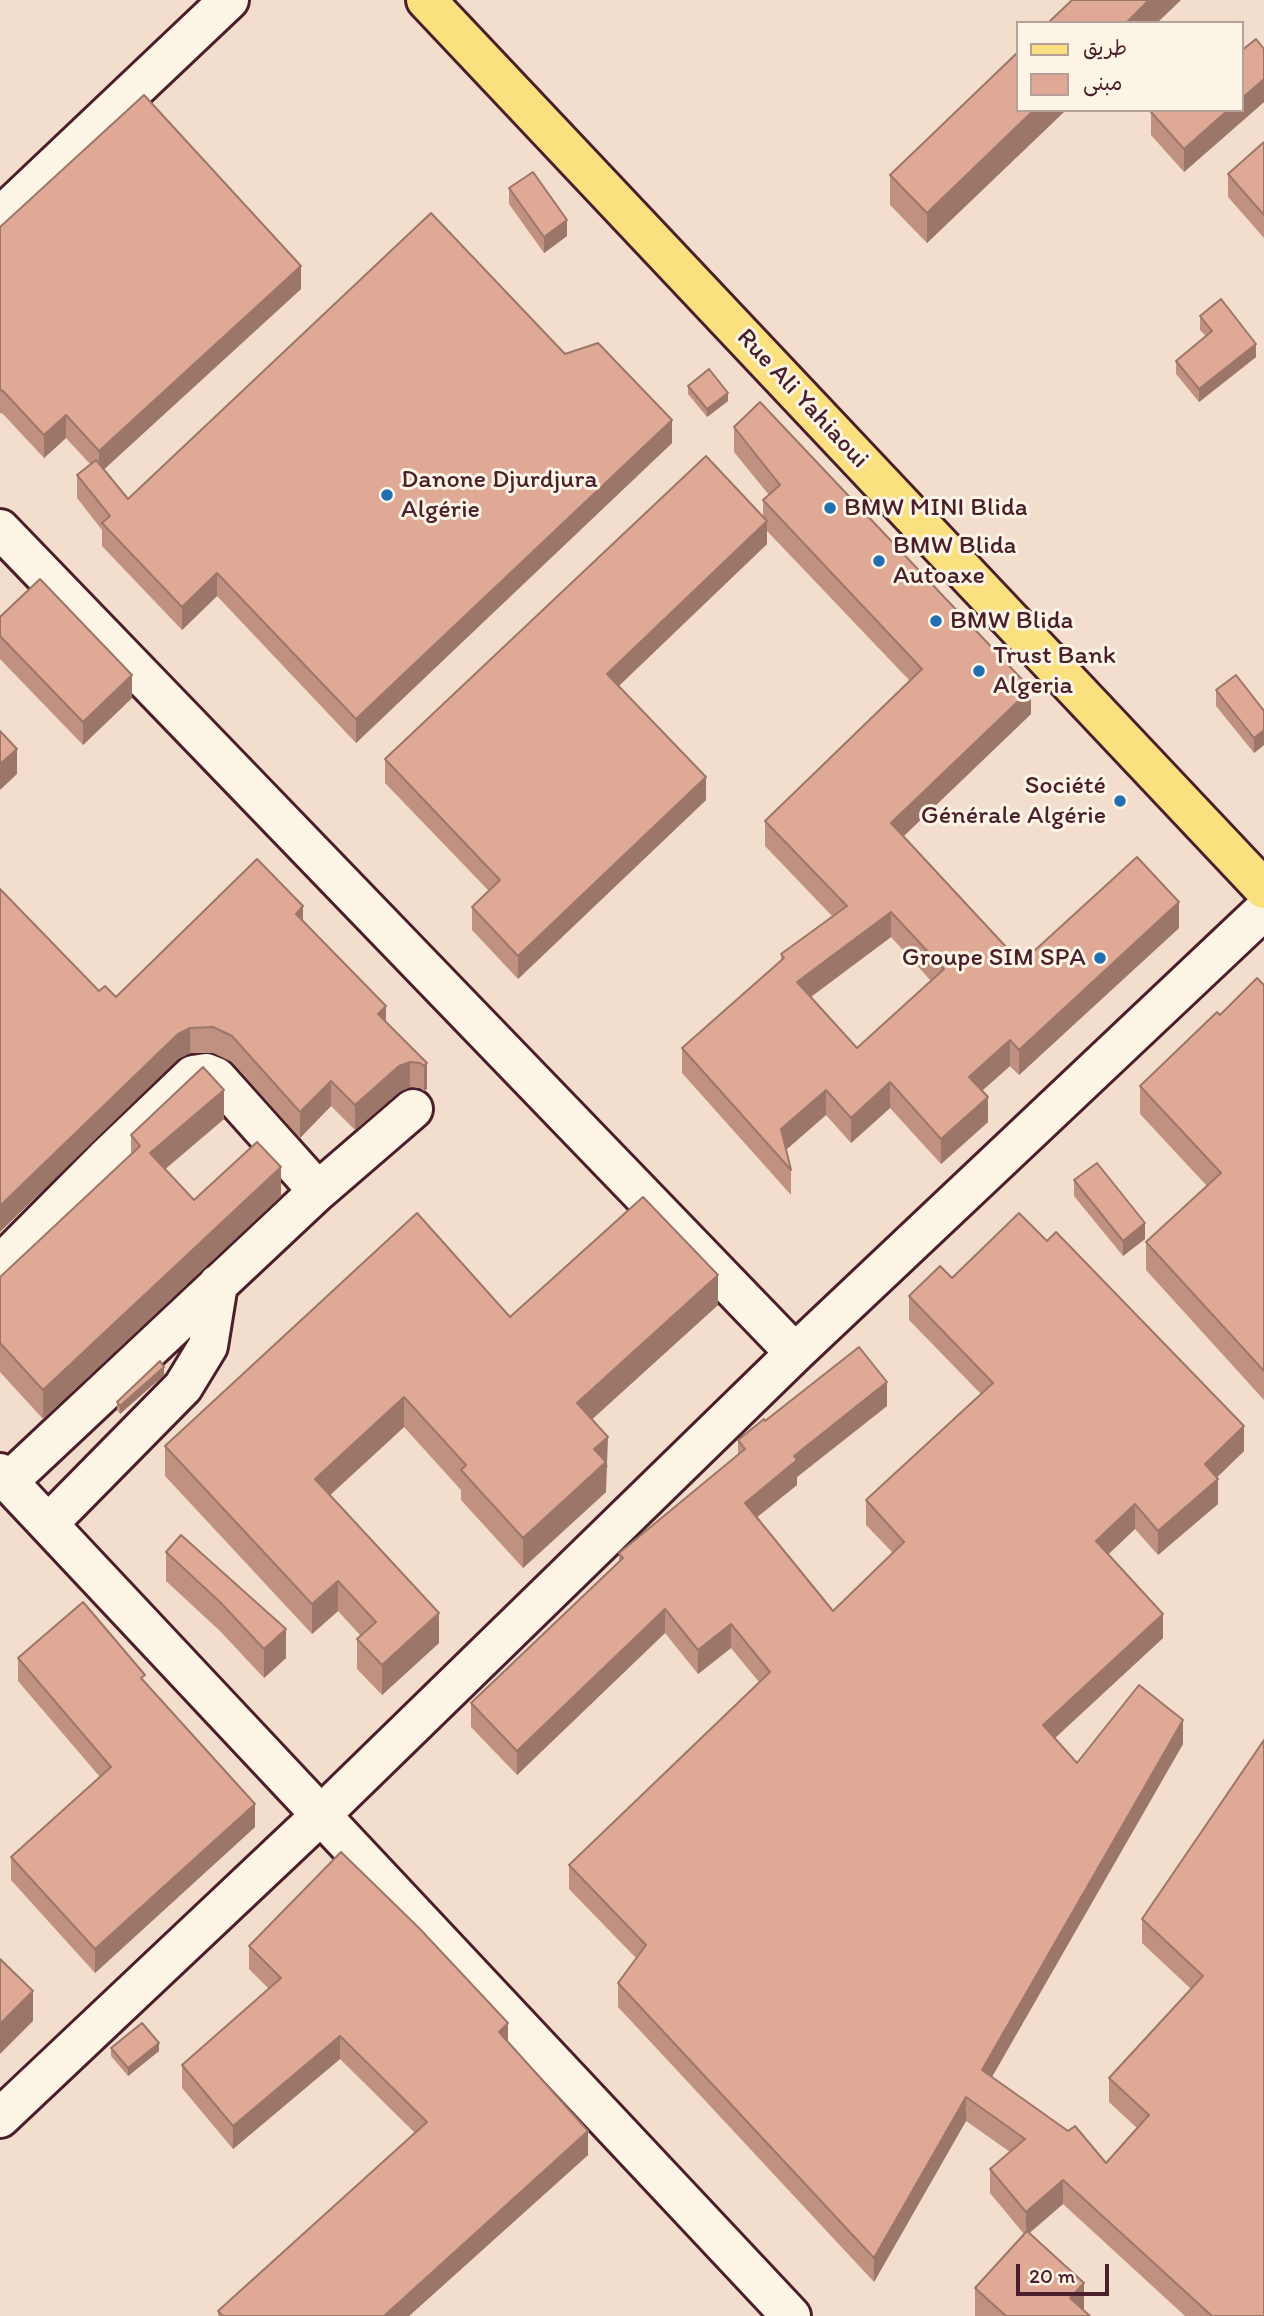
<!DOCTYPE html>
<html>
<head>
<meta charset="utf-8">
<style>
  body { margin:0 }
  #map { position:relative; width:1264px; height:2316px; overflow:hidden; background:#fcf5e5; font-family:Itim,"Playpen Sans Arabic",sans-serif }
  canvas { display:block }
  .legend { position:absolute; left:1016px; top:21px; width:228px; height:91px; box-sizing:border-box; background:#fcf5e5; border:2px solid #b59f9b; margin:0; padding:9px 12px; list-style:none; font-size:21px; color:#4a1f2b }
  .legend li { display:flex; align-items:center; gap:14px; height:35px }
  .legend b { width:35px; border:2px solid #b59f9b }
  .scale { position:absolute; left:1016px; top:2264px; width:93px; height:32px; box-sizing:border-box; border:4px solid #4a1f2b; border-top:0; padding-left:9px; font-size:21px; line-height:24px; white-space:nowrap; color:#4a1f2b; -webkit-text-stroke:5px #fcf5e5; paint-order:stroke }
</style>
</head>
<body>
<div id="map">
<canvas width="1264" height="2316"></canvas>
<ul class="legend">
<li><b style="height:9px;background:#fbe080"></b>طريق</li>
<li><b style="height:19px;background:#dfa996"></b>مبنى</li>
</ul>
<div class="scale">20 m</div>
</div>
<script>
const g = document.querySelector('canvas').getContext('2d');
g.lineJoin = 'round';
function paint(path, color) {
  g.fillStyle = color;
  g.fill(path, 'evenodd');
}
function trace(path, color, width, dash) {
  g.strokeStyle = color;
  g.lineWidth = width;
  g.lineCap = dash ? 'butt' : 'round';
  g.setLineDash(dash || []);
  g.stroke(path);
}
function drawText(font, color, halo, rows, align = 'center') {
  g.font = font + ' Itim,sans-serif';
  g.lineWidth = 6;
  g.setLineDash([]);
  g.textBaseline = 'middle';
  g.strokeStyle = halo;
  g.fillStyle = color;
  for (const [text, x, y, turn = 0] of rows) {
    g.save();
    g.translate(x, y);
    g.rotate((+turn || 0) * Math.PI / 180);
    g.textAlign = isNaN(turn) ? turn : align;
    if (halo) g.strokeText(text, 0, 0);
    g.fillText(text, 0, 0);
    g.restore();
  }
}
const built = new Path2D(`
  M0,0H1264V2316H0ZM1017,23H1241V110H1017Z`);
const minor = new Path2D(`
  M0,217L229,0
  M0,529L795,1353
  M0,1265L105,1159L193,1075L206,1073L216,1077L318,1191
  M0,1473L791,2316
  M8,1482L318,1191L413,1109
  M48,1524L183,1387L208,1346L218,1284
  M0,2118L322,1814L795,1353L1264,910`);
const major = new Path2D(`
  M426,0L1264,889`);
const wall = new Path2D(`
  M1264,49V102L1184,172L1151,135V112Z
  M1017,110H1066L927,243L890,205V175Z
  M1264,142V238L1228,197V174Z
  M509,188L567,236L544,253L509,204Z
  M0,227L301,289L104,469L128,499L565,354L672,443L356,743L217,596L182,630L102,546V530L77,498V475L90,464L66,438L44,458L3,414L0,413Z
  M1200,316L1256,357L1199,402L1176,374V361L1206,336L1200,330Z
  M688,386L728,401L707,417L688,394Z
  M734,427L1031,714L904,836L1021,963L1179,928L1019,1075L1010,1066L982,1091L988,1122L941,1164L890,1108L851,1143L826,1115L786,1150L791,1170V1195L682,1073V1048L781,961V954L833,917L765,846V821L910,681L767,531V544L619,686L706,800L518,979L472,930V907L489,891L385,783V759L763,516V500L769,495L734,452ZM891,937L931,981L857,1048L811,997Z
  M0,617L132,698L83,745L0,659Z
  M1216,690L1264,711V745L1254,753L1216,706Z
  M303,922L386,1022L427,1063V1089L424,1091L420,1088L410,1087L399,1092L355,1130L331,1106L300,1138L232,1062L213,1053H190L178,1059L99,991L116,997Z
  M1264,985V1400L1146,1270V1242L1207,1186L1140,1114V1086L1220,1015Z
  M224,1119L165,1169L194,1200L281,1196L43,1419L0,1372V1277L131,1155V1135Z
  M1074,1180L1145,1239L1123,1256L1074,1196Z
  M952,1278L1244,1451L1216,1478L1218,1504L1158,1555L1135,1529L1108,1554L1163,1638L1055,1738L1077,1763L1183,1744L992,2077L1106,2163L1137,2128L1109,2102V2078L1191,1989L1142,1943V1919L1264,1740V2316H1185L1063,2204L1029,2233L1084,2310L1090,2316H975V2288L1024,2234L990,2193V2169L1010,2152L966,2121L874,2282L618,2007V1983L636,1958L569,1889V1865L759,1682L731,1648L698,1674L665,1633L517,1775L471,1727V1703L619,1562V1553L738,1455V1440L765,1421L887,1406L797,1477V1485L756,1517L833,1611L893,1553L866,1525V1500L981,1394L909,1320V1296Z
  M718,1305L592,1419L608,1467L606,1468V1492L523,1568L461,1500V1490L404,1427L330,1495L439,1643L382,1695L357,1669V1639L361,1636L338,1611L312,1634L165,1476V1446L510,1317Z
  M164,1375L120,1414L117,1410V1402Z
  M166,1552L286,1658L264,1678L220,1631L166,1581Z
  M18,1658L145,1683L255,1827L95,1973L11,1880V1857L100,1777L18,1681Z
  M249,1946L508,2042L588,2155L409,2316H218V2311L415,2133L340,2059L233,2149L182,2088V2065L269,1989L249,1969Z
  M111,2048L159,2051L128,2076L111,2056Z`);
const shadedWall = new Path2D(`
  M1149,0H1181L1157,23H1126Z
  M1264,79V102L1184,172V149L1228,110H1241V99Z
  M1034,110H1066L927,243V213Z
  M567,220V236L544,253V237Z
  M301,266V289L99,474V451Z
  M1256,344V357L1199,402V389Z
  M728,393V401L707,417V409Z
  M66,415V438L44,458V435Z
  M672,420V443L356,743V719Z
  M767,521V544L607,697V674Z
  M217,573V596L182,630V607Z
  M132,675V698L83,745V722Z
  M1031,689V714L891,848V823Z
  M1264,730V745L1254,753V738Z
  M17,749V774L0,790V764Z
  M706,777V800L518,979V956Z
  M1179,902V928L1019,1075V1050Z
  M303,906V931L296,914Z
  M891,912V937L797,1007V982Z
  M386,1006V1031L378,1014Z
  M190,1028V1053L178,1059L0,1232V1206L178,1034Z
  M1010,1040V1066L969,1102V1077Z
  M410,1062V1087L399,1092L355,1130V1105L399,1066Z
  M427,1063V1089L424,1091V1066Z
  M331,1081V1106L300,1138V1112Z
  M890,1082V1108L851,1143V1118Z
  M224,1090V1119L150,1182V1153Z
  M826,1090V1115L781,1154V1129Z
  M988,1097V1122L941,1164V1139Z
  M281,1167V1196L43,1419V1390Z
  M1145,1223V1239L1123,1256V1241Z
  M718,1275V1305L577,1433V1403Z
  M164,1367V1375L120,1414V1406Z
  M887,1382V1406L797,1477V1485L745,1527V1503L794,1456Z
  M404,1397V1427L315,1509V1479Z
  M1244,1426V1451L1205,1489V1464Z
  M608,1437L606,1492L523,1568V1538L594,1449Z
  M1218,1479V1504L1158,1555V1531Z
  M1135,1504V1529L1096,1566V1541Z
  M338,1581V1611L312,1634V1604Z
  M665,1609V1633L517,1775V1751Z
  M439,1613V1643L382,1695V1665Z
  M1163,1614V1638L1043,1749V1725Z
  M731,1624V1648L698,1674V1650Z
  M286,1629V1658L264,1678V1649Z
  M1183,1720V1744L982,2094V2070Z
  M255,1804V1827L95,1973V1949Z
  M33,1991V2021L0,2054V2024Z
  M508,2023V2046L499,2032Z
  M340,2036V2059L233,2149V2126Z
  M159,2043V2051L128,2076V2068Z
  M966,2097V2121L874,2282V2258Z
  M588,2131V2155L409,2316H384Z
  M1063,2180V2204L1026,2236V2212Z
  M1084,2283V2311L1070,2298Z`);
const building = new Path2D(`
  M1072,0H1149L1126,23H1048Z
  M1256,39L1264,49V79L1241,99V51Z
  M1017,53V110H1034L927,213L890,175Z
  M144,95L301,266L99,451L66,415L44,435L3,391L0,390V227Z
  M1153,110H1228L1184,149L1151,112Z
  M1264,142V215L1228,174Z
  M533,172L567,220L544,237L509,188Z
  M431,213L565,354L598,343L672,420L356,719L217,573L182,607L102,523L110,516L77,475L96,460L128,499Z
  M1221,299L1256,344L1199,389L1176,361L1212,331L1200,316Z
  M709,369L728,393L707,409L688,386Z
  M760,402L1031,689L891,823L1021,963L1137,857L1179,902L1019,1050L1010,1040L969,1077L988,1097L941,1139L890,1082L851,1118L826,1090L781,1129L791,1170L682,1048L784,958L781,954L847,906L765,821L922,669L763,500L780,485L734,427ZM891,912L944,969L857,1048L797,982Z
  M706,456L767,521L607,674L706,777L518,956L472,907L500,880L385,759Z
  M40,579L132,675L83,722L0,636V617Z
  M1236,675L1264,711V730L1254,738L1216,690Z
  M0,731L17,749L0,764Z
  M257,859L303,906L296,914L386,1006L378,1014L427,1063L424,1066L420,1063L410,1062L399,1066L355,1105L331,1081L300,1112L232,1036L213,1027L190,1028L178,1034L0,1206V889L99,991L105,986L116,997Z
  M1257,978L1264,985V1371L1146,1242L1221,1173L1140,1086L1217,1012L1220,1015Z
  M203,1067L224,1090L150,1153L194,1200L257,1142L281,1167L43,1390L0,1343V1277L140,1146L131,1135Z
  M1097,1163L1145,1223L1123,1241L1074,1180Z
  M643,1197L718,1275L577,1403L608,1437L594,1449L606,1462L523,1538L461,1470L466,1465L404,1397L315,1479L439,1613L382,1665L357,1639L376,1622L338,1581L312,1604L165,1446L417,1213L510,1317Z
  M1019,1213L1047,1241L1056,1232L1244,1426L1205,1464L1218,1479L1158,1531L1135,1504L1096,1541L1163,1614L1043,1725L1077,1763L1139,1685L1183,1720L982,2070L1068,2131L1075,2126L1106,2163L1149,2115L1109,2078L1203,1976L1142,1919L1264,1740V2316H1212L1063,2180L1026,2212L990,2169L1025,2139L966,2097L874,2258L618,1983L646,1945L569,1865L770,1672L731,1624L698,1650L665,1609L517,1751L471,1703L623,1558L619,1553L745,1449L738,1440L764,1419L765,1421L859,1347L887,1382L794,1456L797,1460L745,1503L833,1611L904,1542L866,1500L993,1383L909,1296L940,1266L952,1278Z
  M160,1361L164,1367L120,1406L117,1402Z
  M181,1535L286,1629L264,1649L220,1602L166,1552Z
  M83,1602L145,1675L141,1678L255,1804L95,1949L11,1857L111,1767L18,1658Z
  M341,1852L419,1928L508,2023L499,2032L588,2131L384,2316H223L218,2311L427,2122L340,2036L233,2126L182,2065L281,1978L249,1946Z
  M0,1959L33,1991L0,2024Z
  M142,2023L159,2043L128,2068L111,2048Z
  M1027,2231L1084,2283L1070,2298L1090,2316H1006L975,2288Z`);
const markers = [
  [387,495,7,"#1f6fb2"],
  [830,508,7,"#1f6fb2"],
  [879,561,7,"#1f6fb2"],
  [936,621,7,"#1f6fb2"],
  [979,671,7,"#1f6fb2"],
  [1120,801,7,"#1f6fb2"],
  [1100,958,7,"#1f6fb2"]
];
const streetNames = [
  ["Rue Ali Yahiaoui",802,399,47]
];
const poiNames = [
  ["Danone Djurdjura",401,480],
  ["Algérie",401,510],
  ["BMW MINI Blida",844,508],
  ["BMW Blida",893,546],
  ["Autoaxe",893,576],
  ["BMW Blida",950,621],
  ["Trust Bank",993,656],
  ["Algeria",993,686],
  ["Société",1106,786,"right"],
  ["Générale Algérie",1106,816,"right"],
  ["Groupe SIM SPA",1086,958,"right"]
];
paint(built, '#f3decd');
trace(minor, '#4a1f2b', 44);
trace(major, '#4a1f2b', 44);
trace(minor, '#fcf5e5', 38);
trace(major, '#fbe080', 38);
paint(wall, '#c09181');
paint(shadedWall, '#9c7669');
paint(building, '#dfa996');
trace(building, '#9c7669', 2);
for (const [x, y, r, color] of markers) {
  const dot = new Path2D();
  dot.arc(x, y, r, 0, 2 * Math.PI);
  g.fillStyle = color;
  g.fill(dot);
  trace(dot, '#fcf5e5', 2.5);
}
drawText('26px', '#4a1f2b', '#fcf5e5', streetNames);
drawText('26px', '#4a1f2b', '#fcf5e5', poiNames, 'left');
</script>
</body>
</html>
